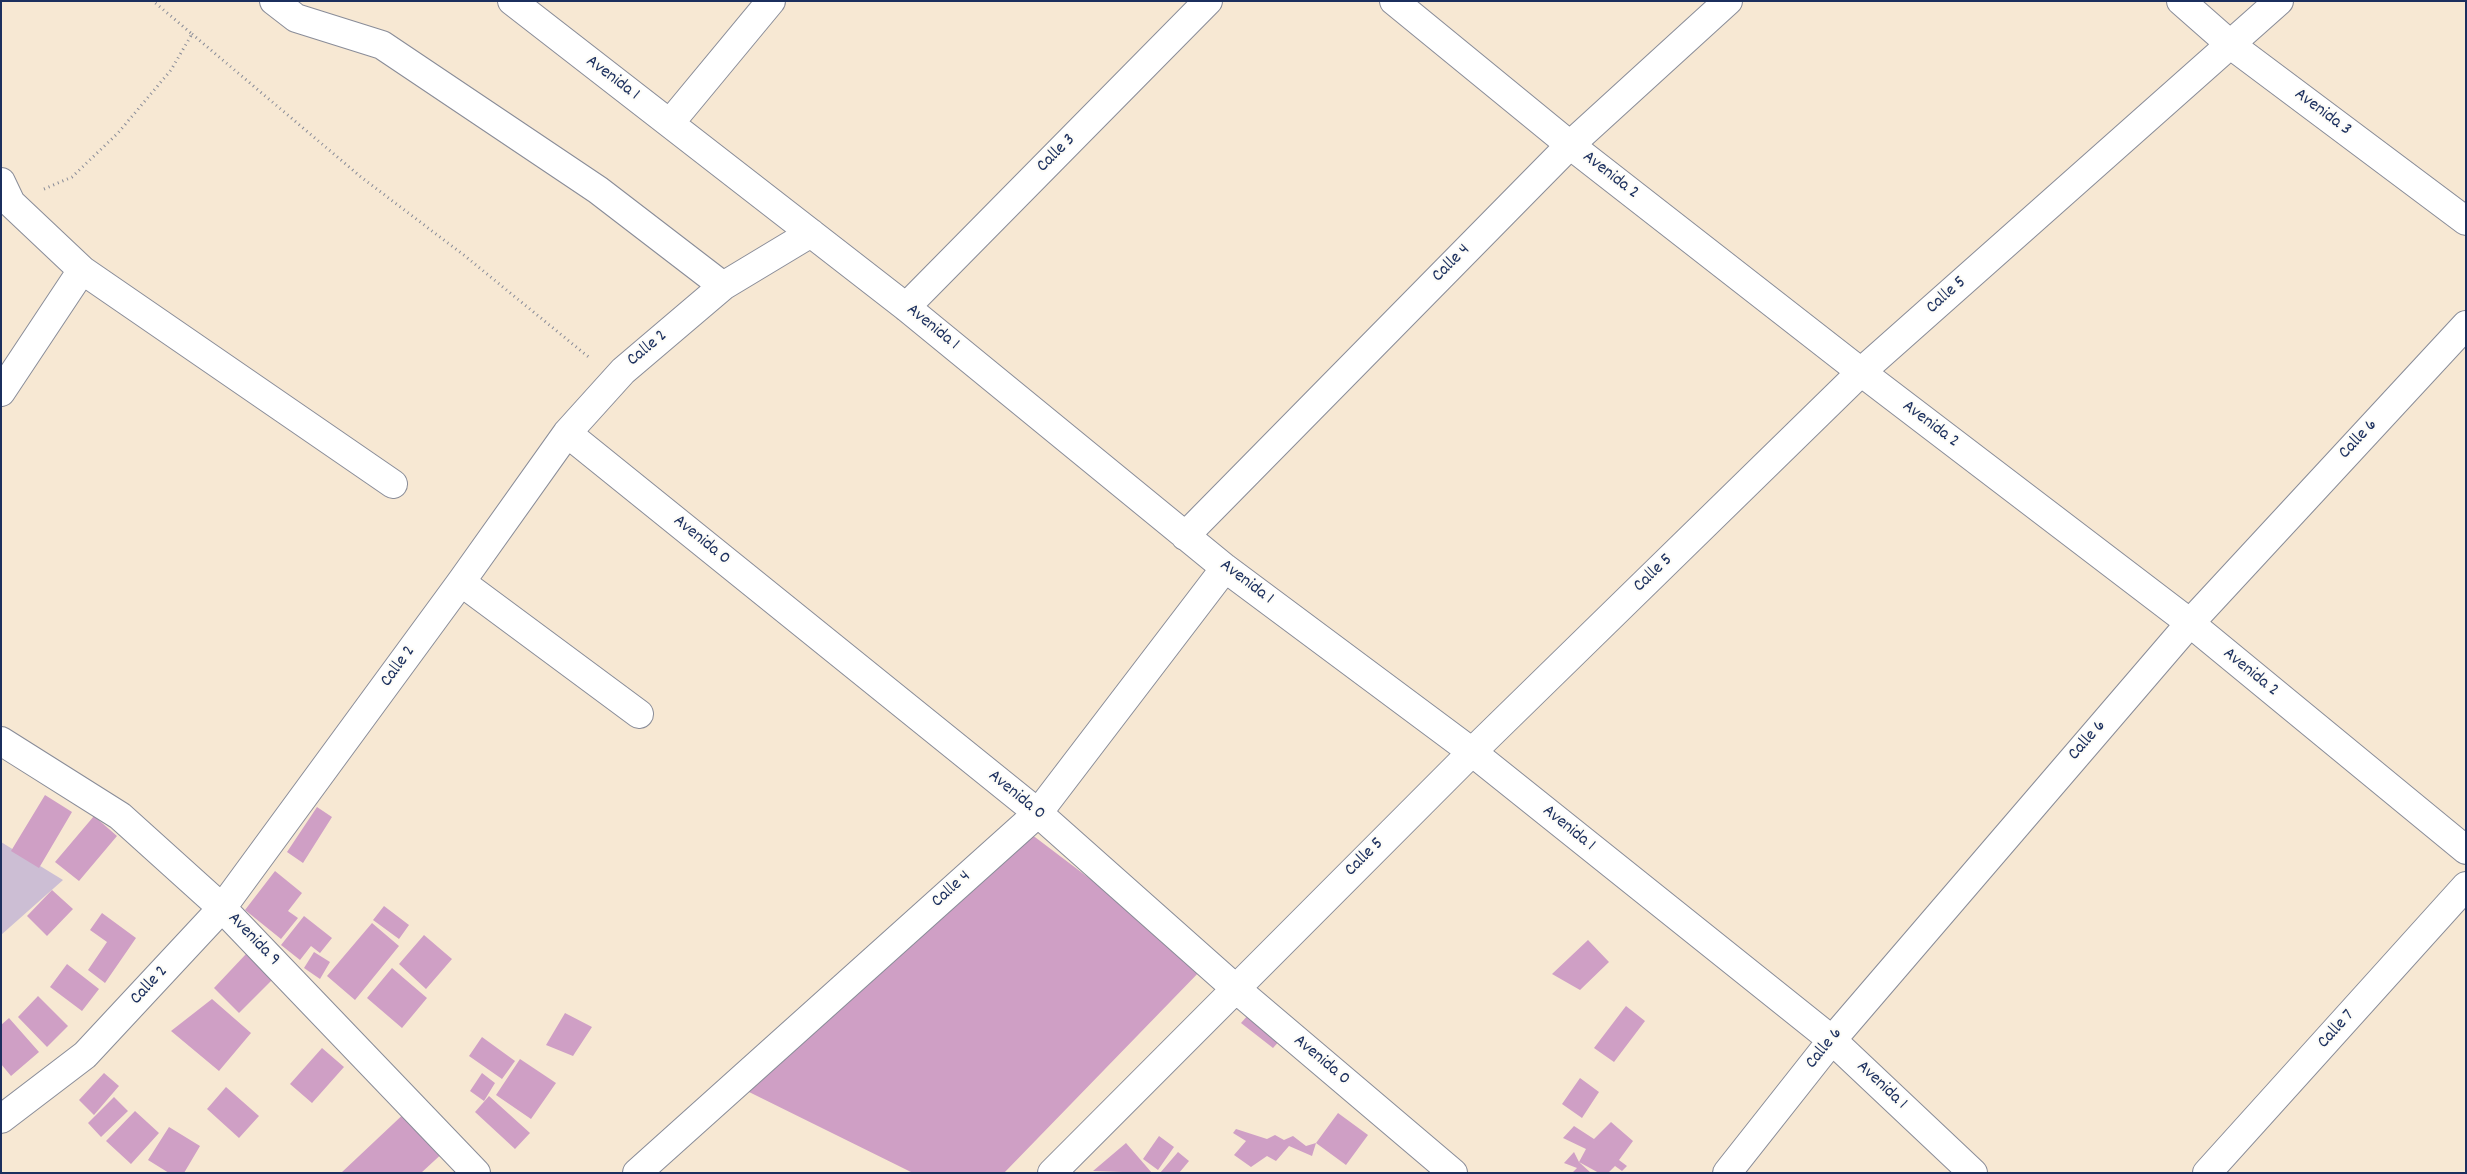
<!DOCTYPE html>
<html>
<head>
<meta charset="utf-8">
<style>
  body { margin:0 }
  #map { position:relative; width:2467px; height:1174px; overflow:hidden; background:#f7e8d3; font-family:Dekko,sans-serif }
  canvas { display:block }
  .frame { position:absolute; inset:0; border:2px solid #1b2f5e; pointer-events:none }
</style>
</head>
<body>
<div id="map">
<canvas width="2467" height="1174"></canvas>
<div class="frame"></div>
</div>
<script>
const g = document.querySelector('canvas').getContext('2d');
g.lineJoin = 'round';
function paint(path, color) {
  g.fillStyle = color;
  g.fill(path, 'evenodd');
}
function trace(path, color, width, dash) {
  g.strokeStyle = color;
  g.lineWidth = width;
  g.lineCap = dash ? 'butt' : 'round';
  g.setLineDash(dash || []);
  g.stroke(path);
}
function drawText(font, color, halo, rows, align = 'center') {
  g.font = font + ' Dekko,sans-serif';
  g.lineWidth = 4;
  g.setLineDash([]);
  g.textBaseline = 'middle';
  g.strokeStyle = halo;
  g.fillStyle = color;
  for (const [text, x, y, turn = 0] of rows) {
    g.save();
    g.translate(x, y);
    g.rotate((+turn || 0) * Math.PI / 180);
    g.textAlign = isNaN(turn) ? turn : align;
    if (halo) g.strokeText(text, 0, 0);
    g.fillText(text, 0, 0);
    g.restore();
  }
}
const industrial = new Path2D(`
  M1,842L63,880L1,935Z`);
const building = new Path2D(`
  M45,795L72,812L39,868L11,851Z
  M317,807L332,817L303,863L287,852Z
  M94,816L117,836L79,881L55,862Z
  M1023,828L1205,966L1004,1173H913L745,1090Z
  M275,871L302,893L288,911L298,918L281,939L245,910Z
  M52,890L73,909L47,936L27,916Z
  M384,906L409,925L399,939L373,920Z
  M102,913L136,938L105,983L88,970L107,942L90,930Z
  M304,916L332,938L320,953L311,946L300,960L281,945Z
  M372,923L399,946L355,1000L327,976Z
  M424,935L452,959L426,989L399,964Z
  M1588,940L1609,962L1580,990L1552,974Z
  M314,952L330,962L320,979L304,968Z
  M246,954L272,980L239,1013L214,988Z
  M67,964L99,989L82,1011L50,987Z
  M392,968L427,998L402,1028L367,998Z
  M38,996L68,1026L47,1047L18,1017Z
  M212,999L251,1033L219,1071L171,1031Z
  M1626,1006L1645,1021L1614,1062L1594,1048Z
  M565,1013L592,1027L573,1056L546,1045Z
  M1249,1014L1281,1039L1273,1048L1241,1023Z
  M9,1018L39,1052L11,1076L1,1064V1025Z
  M482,1037L515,1061L502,1079L469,1056Z
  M322,1048L344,1067L312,1103L290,1084Z
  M520,1059L556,1083L531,1119L496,1095Z
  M104,1073L119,1086L94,1115L79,1100Z
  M482,1073L495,1083L484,1101L470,1091Z
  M1580,1078L1599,1092L1582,1118L1562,1104Z
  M226,1087L259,1116L239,1138L207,1109Z
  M489,1096L530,1133L515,1149L475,1112Z
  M114,1097L128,1111L101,1137L88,1123Z
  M410,1108L447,1149L421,1173H341Z
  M135,1111L159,1133L131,1164L106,1141Z
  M1338,1113L1368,1135L1346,1165L1316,1143Z
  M1611,1122L1633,1141L1619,1160L1627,1166L1622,1171L1615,1166L1608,1173H1599L1579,1162L1586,1149L1563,1138L1574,1126L1594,1139Z
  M169,1127L200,1146L184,1173H169L148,1160Z
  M1236,1129L1267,1139L1275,1135L1284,1140L1293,1136L1306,1146L1316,1143L1312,1156L1289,1146L1276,1161L1267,1156L1251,1167L1234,1155L1246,1141L1233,1133Z
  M1159,1136L1174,1147L1158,1170L1143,1159Z
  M1126,1143L1152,1173L1093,1171Z
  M1178,1152L1189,1161L1179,1173H1160Z
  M1574,1152L1579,1162L1591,1173H1572L1577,1168L1564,1163Z`);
const path = new Path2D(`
  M192,34L361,177L465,256L591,359
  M44,189L72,177L118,133L171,70L192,34L153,1`);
const street = new Path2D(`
  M274,1L296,18L382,45L598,190L723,286
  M512,1L906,307L1225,568L1472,752L1832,1040L1973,1173
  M2181,1L2231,45L2466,221
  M670,123L771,1
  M1,182L11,203L82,270L393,484
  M906,307L1208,1
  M1,392L82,270
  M567,433L1038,813L1235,988L1453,1173
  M1185,536L1570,145L1728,1
  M461,582L639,714
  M1,741L120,816L222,908L476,1173
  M1,1119L85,1055L222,908L461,582L567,433L623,371L723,286L811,233
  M637,1173L1038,813L1225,568
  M1052,1173L1472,752L1861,372L2279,1
  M1727,1173L1832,1040L2190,623L2466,325
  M2207,1173L2466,886`);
const secondary = new Path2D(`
  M1394,1L1570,145L1861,372L2190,623L2466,850`);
const streetNames = [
  ["Avenida 1",612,79,37],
  ["Avenida 3",2322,113,37],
  ["Calle 3",1057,154,-45],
  ["Avenida 2",1610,176,38],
  ["Calle 4",1452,264,-45],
  ["Calle 5",1947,296,-42],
  ["Avenida 1",932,328,39],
  ["Calle 2",648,349,-40],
  ["Avenida 2",1930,425,37],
  ["Calle 6",2359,440,-47],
  ["Avenida 0",701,541,39],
  ["Calle 5",1654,574,-44],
  ["Avenida 1",1246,583,37],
  ["Calle 2",399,667,-54],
  ["Avenida 2",2250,673,39],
  ["Calle 6",2088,741,-49],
  ["Avenida 0",1016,796,39],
  ["Avenida 1",1568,829,39],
  ["Calle 5",1365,858,-45],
  ["Calle 4",952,890,-42],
  ["Avenida 9",253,940,46],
  ["Calle 2",150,986,-47],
  ["Calle 7",2337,1030,-48],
  ["Calle 6",1825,1049,-51],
  ["Avenida 0",1321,1061,40],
  ["Avenida 1",1881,1086,43]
];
paint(industrial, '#ccbed4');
paint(building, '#cf9fc5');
trace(street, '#898c98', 30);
trace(secondary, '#898c98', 30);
trace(path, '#898c98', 3, [1, 4]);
trace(street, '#fff', 28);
trace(secondary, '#fff', 28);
drawText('18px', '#1b2f5e', '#fdfcf7', streetNames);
</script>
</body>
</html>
